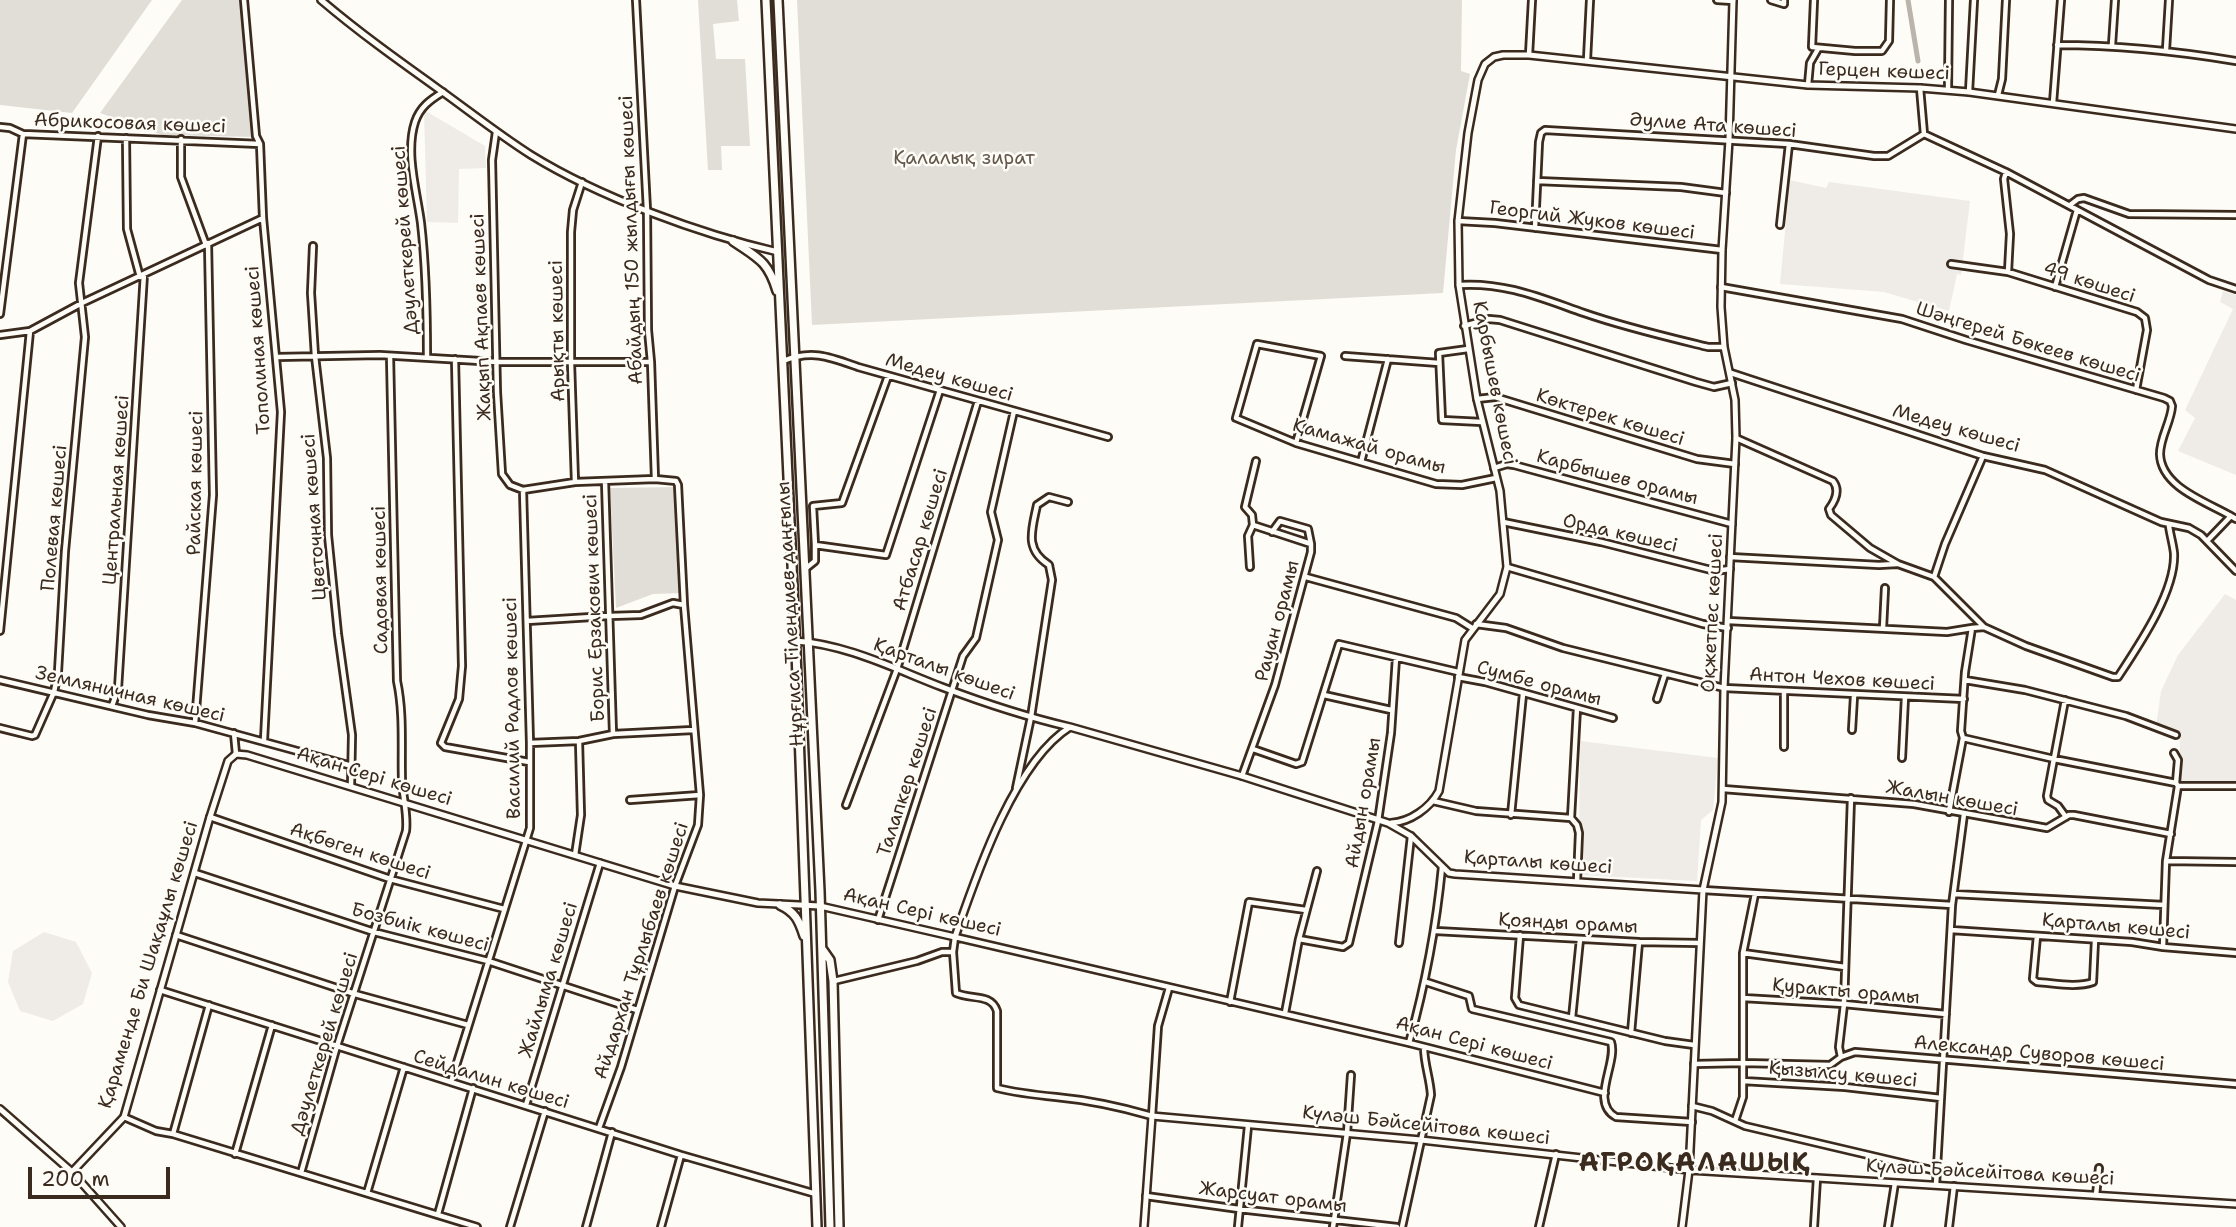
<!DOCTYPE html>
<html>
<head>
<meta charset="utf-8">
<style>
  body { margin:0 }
  #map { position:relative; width:2236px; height:1227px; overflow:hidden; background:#fdfcf7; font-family:"Shantell Sans",sans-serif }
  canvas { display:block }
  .scale { position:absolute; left:28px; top:1167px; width:142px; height:32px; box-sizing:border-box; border:4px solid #3b2a1e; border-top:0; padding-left:9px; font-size:21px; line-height:24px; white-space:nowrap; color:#3b2a1e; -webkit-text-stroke:5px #fdfcf7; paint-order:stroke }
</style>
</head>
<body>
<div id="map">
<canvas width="2236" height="1227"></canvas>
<div class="scale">200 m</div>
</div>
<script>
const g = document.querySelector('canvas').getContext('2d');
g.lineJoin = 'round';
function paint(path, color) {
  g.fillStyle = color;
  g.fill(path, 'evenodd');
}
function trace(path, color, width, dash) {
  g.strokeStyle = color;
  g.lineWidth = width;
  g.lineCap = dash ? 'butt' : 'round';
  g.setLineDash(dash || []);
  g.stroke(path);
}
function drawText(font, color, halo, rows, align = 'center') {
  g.font = font + ' "Shantell Sans",sans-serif';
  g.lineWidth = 5;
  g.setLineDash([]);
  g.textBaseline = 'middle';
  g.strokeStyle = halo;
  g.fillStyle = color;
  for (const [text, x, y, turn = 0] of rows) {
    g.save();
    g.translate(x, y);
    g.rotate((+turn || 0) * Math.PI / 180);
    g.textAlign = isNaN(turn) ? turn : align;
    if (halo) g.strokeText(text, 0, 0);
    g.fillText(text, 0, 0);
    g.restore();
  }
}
const built = new Path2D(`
  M424,110L485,146L486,168L459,169L458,223L427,222Z
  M1790,180L1826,188L1829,182L1970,201L1961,275L1957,274L1949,311L1884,292L1780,284Z
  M2223,291L2236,295V475L2178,451L2195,418L2185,410L2233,309L2220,302Z
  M2225,594L2236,600V783L2179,784L2180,732L2156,727L2161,691L2178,655Z
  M1580,741L1718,758L1713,810L1701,820L1697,881L1579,875Z
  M44,932L76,942L92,973L83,1004L53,1021L20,1011L8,982L13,951Z`);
const green = new Path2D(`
  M0,0H152L72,113L0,105Z
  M182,0H243L240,7L254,137L162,135L100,113Z
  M698,0H737L739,21L713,24L716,59H745L750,146H721L722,170H708Z
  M797,0H1462L1461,71L1470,74L1456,150L1443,293L812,325Z
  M676,487L682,593L653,594L616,608L610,488Z`);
const canal = new Path2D(`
  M1908,0L1918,61`);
const minor = new Path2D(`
  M244,0L256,136L260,144L263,218L281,412L264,740
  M636,0L647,210L648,330L651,362L655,479
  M1717,0L1733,1
  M1771,0L1784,4V0
  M1814,0L1812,47L1855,51H1882L1889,41L1890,0
  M2057,45C2118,45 2176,51 2236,61
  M2112,45L2115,0
  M2166,50L2169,0
  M1529,55L1532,0
  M1587,60L1590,0
  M1808,85L1810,63L1818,49
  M1920,88L1924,134
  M1948,90L1949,0
  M1969,92L1974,0
  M1998,95L2002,79L2006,0
  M2053,103L2061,0
  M0,127L10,128L23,134L260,144
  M496,132L492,160L497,392L502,474L510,485L523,490L575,482L655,479L676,481L678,485L684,605
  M126,138L127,229L140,277
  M181,139V177L206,245
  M2006,172L2004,179L2010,234L2008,272
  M1537,181L1681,187L1726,193
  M2070,205L2078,199L2084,198L2129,214L2236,215
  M1458,221L1495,223L1722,250
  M1780,225L1789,144
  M1535,228L1539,142L1541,133L1545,130L1789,144L1874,156H1888L1924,134L2006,172L2209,280L2236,289
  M313,246L311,293L315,356L327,458L328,535L338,634L352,735L351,786
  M1951,264L2008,272L2137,312L2145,318L2147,330L2136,390
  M1459,285C1505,282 1541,298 1584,313C1624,327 1667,337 1708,347H1724
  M1721,287L1902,319L1966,340L2164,398L2170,401L2172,406C2171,422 2160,437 2160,454C2161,489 2211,503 2236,519
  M2055,287L2077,210
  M0,314L23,134
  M1464,326L1489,319L1500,320L1696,382L1714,387L1732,383
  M0,335L30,331L82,303L263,218
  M1468,349L1439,353L1442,420L1482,422
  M1345,356L1439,363
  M277,357L380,355L497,362H651
  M427,357C427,312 426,267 421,223C417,192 405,153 415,122C420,107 430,100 443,92
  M455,359L462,666L459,699L441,743L445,747L529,762
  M783,361C812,349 830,357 858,367L1108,437
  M1731,373L1983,456L2045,470L2161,522L2189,528L2201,535L2236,571
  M1477,399L1495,397L1697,459L1735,464
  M1736,438L1833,481C1840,490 1835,501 1829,509L1831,515L1870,548L1898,564L1934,577L1984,627L2026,646L2113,677H2118C2139,645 2176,591 2174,553C2173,544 2170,534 2169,526
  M1296,443L1321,356L1257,344L1236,418L1296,443L1436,484L1462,485L1496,478
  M1361,462L1388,359
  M1494,468L1507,464L1514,465L1732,524
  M605,481L613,734
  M575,482L571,363V232L573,210L582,182
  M1503,522L1601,542L1715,571L1730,569
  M1272,532L1280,521L1308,529L1311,544
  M2207,541L2231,516
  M815,545L813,506L842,503L888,376
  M1730,557L1879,565L1897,564
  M1250,567L1248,536L1253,525
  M1507,567L1703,624L1728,628
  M805,569L815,561V545L886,555L940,390
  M1306,577L1456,618L1472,628
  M1934,577L1945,544L1983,456
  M527,621L608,616
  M1728,621L1947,632L1972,628
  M1476,624L1506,628L1563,648L1724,688L1964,699
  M1883,628L1885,588
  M0,631L30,331
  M1458,677L1485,682L1613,718
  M0,680L148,715L195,723L352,766
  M1965,680L2025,690L2126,716L2176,735
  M1324,695L1391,710
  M1657,699L1665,674
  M2065,700L2047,796L2048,800L2058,806L2066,817
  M112,706L118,689L144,274
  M1577,708L1571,818L1577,825L1579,833L1577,881
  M195,723L213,495L208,243
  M0,728L32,736L35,735L54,692L58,672L65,551L85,337L79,283L98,136
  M1852,730L1854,696
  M234,733L236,754
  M1963,738L2054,759L2176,783L2178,786H2236
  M530,743L579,741L613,734L693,730
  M1784,747V692
  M1253,749L1296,764L1302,762L1339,644L1458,672
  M2174,753L2178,760L2176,783
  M1902,758L1905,697
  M1242,776L1275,685L1311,552V544L1253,525L1252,515L1245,507L1256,461
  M1016,788L1031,717L1052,580L1049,565C1024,549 1032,530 1037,505L1049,497L1068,502
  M1723,789L1914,804L2047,828L2069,815H2074L2171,834
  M630,800L700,795
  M1433,801L1476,811L1571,818
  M846,805L897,669L978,401
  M1949,812L1963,738L1961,731L1965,672L1972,628L1984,627
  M1511,815L1523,694
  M210,817L390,879L504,909
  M575,855L581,815L579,741
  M2166,861L2236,862
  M195,873L374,932L488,961L637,1010
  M1703,890L1952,905
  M1954,894L2164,905
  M878,920L963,656L976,638L998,540L991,512L1014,411
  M1951,930L2132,942L2163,947L2236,953
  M1436,931L1639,942L1699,943
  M176,935L355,994L468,1025
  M1520,935L1515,998L1519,1005L1665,1041L1694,1045
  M2037,936L2033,979L2037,982C2054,983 2076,988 2093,982L2095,940
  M1299,939L1343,947L1349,943L1378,821L1391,733L1396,658
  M1399,943L1411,836
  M2163,947L2166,861L2178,786
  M953,952L956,993C971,1000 991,993 997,1011V1088C1017,1093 1036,1095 1056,1097C1088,1100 1121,1107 1152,1116L1158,1026L1169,988
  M1743,953L1845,967
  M834,981L917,961L942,952H953L955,937L1409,1043L1605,1093
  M1426,982L1469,996L1472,1009L1611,1042C1618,1063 1589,1102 1616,1117L1692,1122
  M160,990L681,1155L816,1194
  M1743,998L1844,1004L1946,1014
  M1230,1002L1249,902L1306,910
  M1285,1013L1299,939L1317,871
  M1572,1018L1580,939
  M1631,1033L1639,942
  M1409,1043C1426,982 1436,930 1442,867
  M1841,1057L1855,1052L2236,1084
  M1694,1064L1743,1063L1830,1065L1841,1057L1839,1047L1844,1004L1851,798
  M1743,1081L1845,1087L1941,1098
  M451,1082L530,828V743L523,490
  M526,1105L600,863
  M1692,1106L1712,1111L1745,1126L1936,1171
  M124,1117L156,1131L173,1134L477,1227
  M1735,1121L1743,1097V953L1755,894
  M599,1128L621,1067L675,886L698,825L700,795L684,605L673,603L641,615L610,616
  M173,1134L209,1005
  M235,1154L272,1025
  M301,1173L337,1046L406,831C408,814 403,799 402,781C401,747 404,714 397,681L390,356
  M1936,1185L1952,905L1964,814
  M367,1193L404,1067
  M2096,1195L2099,1168
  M1146,1196L1239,1209L1397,1227
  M438,1214L473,1088
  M510,1227L545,1111
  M586,1227L612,1132
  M661,1227L681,1155
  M1238,1227L1248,1126
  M1333,1227L1347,1133L1351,1075
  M1402,1227L1431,1095C1430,1078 1424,1064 1424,1047
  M1539,1227L1556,1154
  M1814,1227L1817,1178
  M1888,1227L1895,1183
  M1949,1227L1954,1186`);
const tertiary = new Path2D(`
  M321,0C361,34 402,63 444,93C473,114 501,136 531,155C599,197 700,234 778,252
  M795,641C846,644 895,669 942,687C984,703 1027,717 1070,727
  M1391,823C1410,822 1430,808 1439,791L1465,640L1500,594L1507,567L1500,491L1477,399L1459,285L1458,221L1468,133L1478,80L1485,64L1494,57L1503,55H1529L1808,85L1920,88L1969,92L2236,129
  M0,1109L72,1172L121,1227
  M72,1172L124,1117L210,817L228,761L236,754L247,755L675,886L758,903L820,906L955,937C976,876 1014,762 1070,727L1242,776L1388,823L1411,836L1449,873L1455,874L1703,890
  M1144,1227L1152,1116L1421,1140L1689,1170L2236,1204
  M1682,1227L1689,1170L1703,890L1722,802L1724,688L1736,438L1735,400L1724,347L1721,307L1722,250L1729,140L1733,0`);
const primary = new Path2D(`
  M766,0L796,651L817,1227
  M778,0L820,891L830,1227
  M733,241C758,258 768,261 777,291
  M780,905C795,912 799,920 804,936
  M823,950L830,960L833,981L839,1227`);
const streetNames = [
  ["Герцен көшесі",1884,72,2],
  ["Абрикосовая көшесі",130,124,2],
  ["Әулие Ата көшесі",1713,126,4],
  ["Георгий Жуков көшесі",1592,221,7],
  ["Дәулеткерей көшесі",406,240,-94],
  ["Абайдың 150 жылдығы көшесі",632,240,-92],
  ["49 көшесі",2089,283,18],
  ["Жақып Ақпаев көшесі",482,317,-92],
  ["Арықты көшесі",558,331,-91],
  ["Шәңгерей Бөкеев көшесі",2028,343,17],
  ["Тополиная көшесі",259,350,-94],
  ["Медеу көшесі",949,378,16],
  ["Карбышев көшесі",1494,383,79],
  ["Көктерек көшесі",1610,418,17],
  ["Медеу көшесі",1956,429,16],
  ["Қамажай орамы",1369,447,16],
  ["Карбышев орамы",1617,478,15],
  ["Райская көшесі",196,483,-89],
  ["Центральная көшесі",117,490,-86],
  ["Цветочная көшесі",315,517,-94],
  ["Полевая көшесі",55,518,-85],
  ["Орда көшесі",1620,534,13],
  ["Атбасар көшесі",921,540,-73],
  ["Садовая көшесі",381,580,-91],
  ["Борис Ерзакович көшесі",595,608,-92],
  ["Оқжетпес көшесі",1713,613,-87],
  ["Нұрғиса Тілендиев даңғылы",791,614,-93],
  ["Рауан орамы",1278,621,-75],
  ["Қарталы көшесі",944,670,20],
  ["Антон Чехов көшесі",1842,680,3],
  ["Сумбе орамы",1539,684,15],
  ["Земляничная көшесі",130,695,13],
  ["Василий Радлов көшесі",513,708,-91],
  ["Ақан Сері көшесі",374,777,17],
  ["Талапкер көшесі",908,782,-72],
  ["Жалын көшесі",1952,799,10],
  ["Айдын орамы",1364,803,-80],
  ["Ақбөген көшесі",360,852,18],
  ["Қарталы көшесі",1538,863,4],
  ["Ақан Сері көшесі",922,913,13],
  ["Қоянды орамы",1568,924,3],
  ["Қарталы көшесі",2116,927,5],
  ["Бозбиік көшесі",420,928,15],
  ["Айдархан Тұрлыбаев көшесі",642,951,-72],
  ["Қараменде Би Шақаұлы көшесі",149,965,-73],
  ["Жайлыма көшесі",549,980,-73],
  ["Қуракты орамы",1846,992,5],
  ["Дәулеткерей көшесі",325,1044,-73],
  ["Ақан Сері көшесі",1474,1044,15],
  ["Александр Суворов көшесі",2039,1054,5],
  ["Қызылсу көшесі",1843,1075,5],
  ["Сейдалин көшесі",491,1080,17],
  ["Күләш Бәйсейітова көшесі",1426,1126,6],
  ["Күләш Бәйсейітова көшесі",1990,1173,3],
  ["Жарсуат орамы",1273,1198,7]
];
const parkNames = [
  ["Қалалық зират",964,159]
];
const districtNames = [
  ["АГРОҚАЛАШЫҚ",1695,1164]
];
paint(built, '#efece7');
paint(green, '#e1ded7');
trace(canal, '#bbb4ad', 5);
trace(minor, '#3b2a1e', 10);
trace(tertiary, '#3b2a1e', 10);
trace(primary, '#3b2a1e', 12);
trace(minor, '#fdfcf7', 4.5);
trace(tertiary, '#fdfcf7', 5);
trace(primary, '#fdfcf7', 7);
drawText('19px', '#3b2a1e', '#fdfcf7', streetNames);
drawText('19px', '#64574c', '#fdfcf7', parkNames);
g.letterSpacing = '2px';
drawText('bold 26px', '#3b2a1e', '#fdfcf7', districtNames);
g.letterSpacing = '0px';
</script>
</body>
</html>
